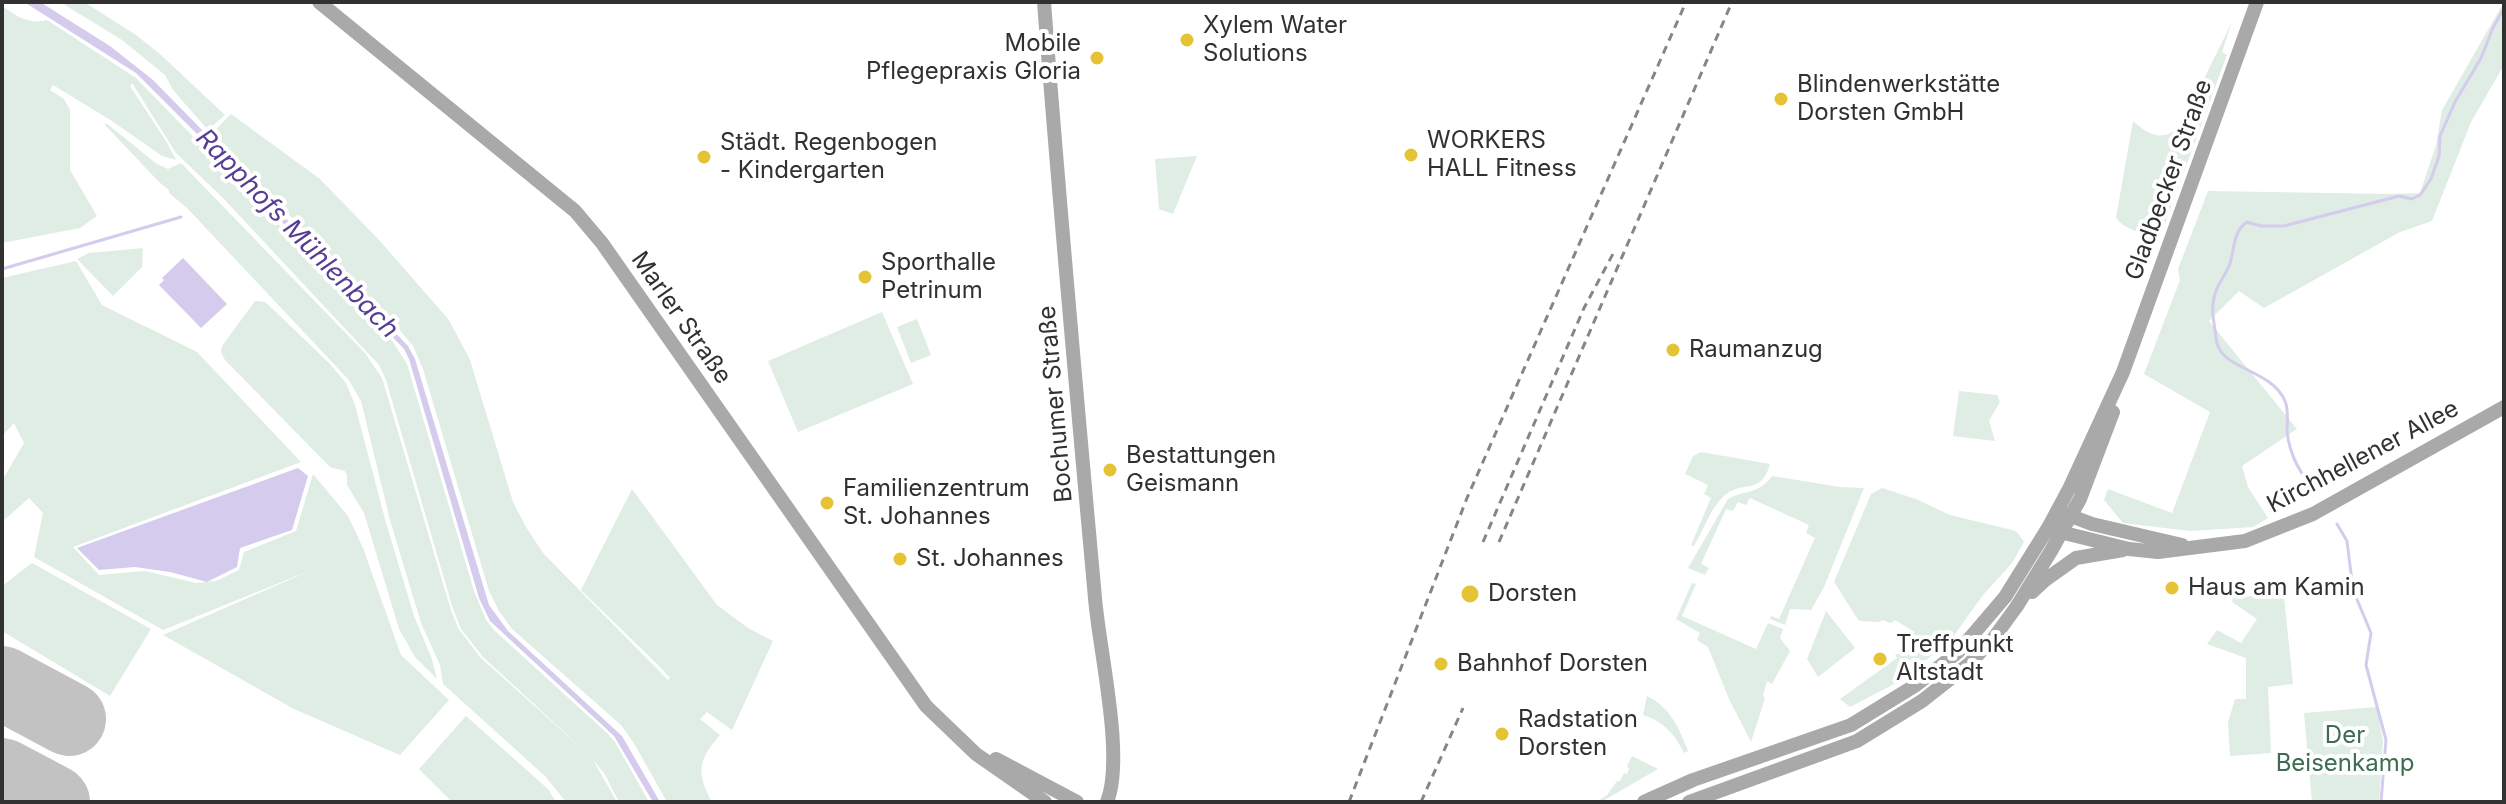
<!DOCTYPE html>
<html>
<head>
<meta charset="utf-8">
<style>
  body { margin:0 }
  #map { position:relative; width:2506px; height:804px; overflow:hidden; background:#fff; font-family:Inter,sans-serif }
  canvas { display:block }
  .frame { position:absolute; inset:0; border:4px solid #313131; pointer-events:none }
</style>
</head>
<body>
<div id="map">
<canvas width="2506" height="804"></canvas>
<div class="frame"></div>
</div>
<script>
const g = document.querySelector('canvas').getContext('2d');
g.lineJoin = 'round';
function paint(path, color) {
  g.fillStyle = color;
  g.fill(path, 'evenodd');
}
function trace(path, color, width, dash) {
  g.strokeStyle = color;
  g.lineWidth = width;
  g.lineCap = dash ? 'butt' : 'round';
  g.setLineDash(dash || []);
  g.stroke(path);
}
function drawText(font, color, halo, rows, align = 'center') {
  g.font = font + ' Inter,sans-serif';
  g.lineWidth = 8;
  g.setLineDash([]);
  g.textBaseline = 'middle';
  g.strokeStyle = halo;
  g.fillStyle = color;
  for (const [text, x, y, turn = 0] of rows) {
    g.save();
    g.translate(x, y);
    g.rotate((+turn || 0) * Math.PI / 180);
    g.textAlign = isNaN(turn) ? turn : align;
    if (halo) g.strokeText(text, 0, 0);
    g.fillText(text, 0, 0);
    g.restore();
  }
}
const green = new Path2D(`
  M60,2H84L136,35L161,55L225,115L208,130L173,90L165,75L122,40Z
  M2504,2V65L2471,122L2432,221L2400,232L2264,308L2239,291L2209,321L2297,429L2242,466L2248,487L2268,518L2253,527L2190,531L2123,523L2104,500L2108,489L2172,513L2210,412L2144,374L2180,280L2178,269L2208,191L2389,194L2420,193L2436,145L2442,110Z
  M2,5C14,16 30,25 47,20L136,78L393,342L407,364L474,591L486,620L495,631L608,734L615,742L649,802H619L604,773L593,760L617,802H566L545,776L443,684L440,665L421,623L390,520L361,401L348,379L187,208L169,193V190L159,182L105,125L106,123L157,164L168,169L181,163L365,353L382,378L450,607L458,628L480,657L588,754L483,657L461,629L452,606L386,380L379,365L223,198L176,153L132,83L130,86L166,141L176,160L162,156L112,121L53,85L50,90L64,99L70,110V170L97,216L80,228L2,243Z
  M2232,22L2222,52L2227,55L2160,237L2158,240L2154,241L2123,225L2116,218L2133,121C2148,135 2162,142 2180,127Z
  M231,114L320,179L380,241L449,320L470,360L513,502L526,527L543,553L668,680L670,678L660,667L581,590L632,489L717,605L748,628L773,641L732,730L707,712L700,719L720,735C698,760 696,773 712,802H667L635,745L621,725L512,629L499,611L489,591L423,369L413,346L393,322L211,134Z
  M1197,156L1173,214L1159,209L1155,159Z
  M143,248L142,267L113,296L77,259L89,253Z
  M76,261L102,305L197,352L301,462L73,547L99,575L145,571L196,583L216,581L239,570L244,552L296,531L313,474L348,516L363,548L401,655L449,700L400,755L294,709L163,635L314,569L163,630L34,557L43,513L29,498L2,522V481L24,443L14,423L2,436V278Z
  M255,301L265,302L277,313L329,363L346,383L355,405L386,523L414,616L432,659L437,679L415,657L399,629L364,513L347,485V475L345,471L330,467L225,360L221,352L222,346Z
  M882,312L913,384L798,432L768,361Z
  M917,319L931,355L911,363L897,327Z
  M1959,391L1997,395L2000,402L1989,421L1995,441L1953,436Z
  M1701,452L1770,464C1761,496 1743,480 1725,495C1711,507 1703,531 1694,546L1691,545L1711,498L1704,494L1708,485L1685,474L1693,456Z
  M1772,476L1840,487L1864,488L1824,587L1811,610L1790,609L1785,625L1770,619L1771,616L1779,619L1815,538L1806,533L1809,525L1750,498L1746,505L1738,502L1733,511L1726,509L1701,564L1709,568L1705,575L1688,568L1728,499C1746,489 1758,495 1772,476Z
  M1882,488L1916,499L1950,515L2012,530L2017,532L2024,542L2012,563L1983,595L1950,641L1900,681L1850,707L1840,699L1897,658L1895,655L1910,648L1902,638L1911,630L1895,620L1891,623L1882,620L1880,622L1859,621L1834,582L1871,494Z
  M32,563L151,629L110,696L2,631V586Z
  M1692,583L1696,584L1682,616L1756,649L1768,623L1783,629L1780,638L1790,651L1772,684L1767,681L1763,696L1765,698L1751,742L1729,699L1708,647L1697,640L1700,633L1676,619Z
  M2234,596L2284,597L2293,684L2268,687L2271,753L2230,756L2228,722L2235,699H2246V658L2207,644L2217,630L2241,643L2257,619L2232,602Z
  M1826,611L1855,648L1818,677L1807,659Z
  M1647,696C1671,708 1679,728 1688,751L1684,753C1675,734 1663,721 1643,715Z
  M2377,707L2383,742L2379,802H2312L2304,713Z
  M466,716L548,789L556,802H452L419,769Z
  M1632,756L1658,769L1601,802H1596L1607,795L1617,781H1620L1624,773L1627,774L1629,769L1627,766Z`);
const water = new Path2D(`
  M24,2H40L110,46L153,80L205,133L200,137L136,73Z
  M208,137L408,346L415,359L489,605L508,631L622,736L660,802H653L614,736L490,621L479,598L409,359L404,349L204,141Z
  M183,258L227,304L201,328L159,285L164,280L162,278Z
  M298,468L308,476L292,530L240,548L237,567L207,582L170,572L135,567L99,570L77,548Z`);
const stream = new Path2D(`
  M2,269L181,217
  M2317,492C2300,475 2290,456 2287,432C2287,423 2289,410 2285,401C2273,372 2228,369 2219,348C2216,343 2216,336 2215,330C2213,317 2211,306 2215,294C2218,283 2225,276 2229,266C2235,251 2232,232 2247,222L2261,226H2284L2399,196L2412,199L2420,195L2431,179L2439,156L2440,136L2455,102L2481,58L2493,28L2504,8
  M2337,524L2347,541L2353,590L2371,633L2366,665L2386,740L2381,802`);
const runway = new Path2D(`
  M2,683L69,719
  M2,775L53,802`);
const major = new Path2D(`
  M319,2L575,211L602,243L926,706L976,754L1045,802
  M1044,2C1059,201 1077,400 1095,598C1099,649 1125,757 1107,802
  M2063,513L2092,524L2182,545
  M2056,531L2129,549L2158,552L2245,541L2313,514L2504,407
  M2032,592L2045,580L2076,558L2123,550
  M996,759L1077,802
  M1644,802L1693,780L1851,725L1916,685L1958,652L2005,597L2048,528L2070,487L2123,372L2257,2
  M1689,802L1857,741L1922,701L1969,664L1993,639L2017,606L2051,551L2080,499L2113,412`);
const rail = new Path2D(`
  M1483,542L1584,308L1614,252
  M1499,542L1732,2
  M1349,802L1467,498L1686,2
  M1421,802L1463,708`);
const markers = [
  [1187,40,8,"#e5c335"],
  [1097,58,8,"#e5c335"],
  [1781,99,8,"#e5c335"],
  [1411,155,8,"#e5c335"],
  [704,157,8,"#e5c335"],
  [865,277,8,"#e5c335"],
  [1673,350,8,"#e5c335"],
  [1110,470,8,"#e5c335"],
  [827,503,8,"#e5c335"],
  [900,559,8,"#e5c335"],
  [2172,588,8,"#e5c335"],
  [1470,594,10,"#e5c335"],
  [1880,659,8,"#e5c335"],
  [1441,664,8,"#e5c335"],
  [1502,734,8,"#e5c335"]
];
const poiNames = [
  ["Xylem Water",1203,26],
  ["Solutions",1203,54],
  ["Mobile",1081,44,"right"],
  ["Pflegepraxis Gloria",1081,72,"right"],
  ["Blindenwerkstätte",1797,85],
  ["Dorsten GmbH",1797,113],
  ["WORKERS",1427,141],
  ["HALL Fitness",1427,169],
  ["Städt. Regenbogen",720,143],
  ["- Kindergarten",720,171],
  ["Sporthalle",881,263],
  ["Petrinum",881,291],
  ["Raumanzug",1689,350],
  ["Bestattungen",1126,456],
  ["Geismann",1126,484],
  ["Familienzentrum",843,489],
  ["St. Johannes",843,517],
  ["St. Johannes",916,559],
  ["Haus am Kamin",2188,588],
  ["Dorsten",1488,594],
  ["Treffpunkt",1896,645],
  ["Altstadt",1896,673],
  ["Bahnhof Dorsten",1457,664],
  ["Radstation",1518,720],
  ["Dorsten",1518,748]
];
const streetNames = [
  ["Gladbecker Straße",2169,180,-70],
  ["Marler Straße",681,318,55],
  ["Bochumer Straße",1056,404,-95],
  ["Kirchhellener Allee",2363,457,-28]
];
const parkNames = [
  ["Der",2345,736],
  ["Beisenkamp",2345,764]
];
const waterNames = [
  ["Rapphofs Mühlenbach",297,234,46]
];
paint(green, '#dfede4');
paint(water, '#d4cbed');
trace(stream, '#d4cbed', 3);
trace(runway, '#c2c2c2', 74);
trace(major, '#a9a9a9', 14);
trace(rail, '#868686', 3, [8, 6]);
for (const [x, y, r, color] of markers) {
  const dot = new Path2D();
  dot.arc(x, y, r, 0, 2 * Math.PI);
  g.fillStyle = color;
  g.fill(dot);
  trace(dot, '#fff', 3);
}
drawText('24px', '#313131', '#fff', poiNames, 'left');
drawText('24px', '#313131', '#fff', streetNames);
drawText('24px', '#3d6d51', '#fff', parkNames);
drawText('italic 26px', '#553e94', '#fff', waterNames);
</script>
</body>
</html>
